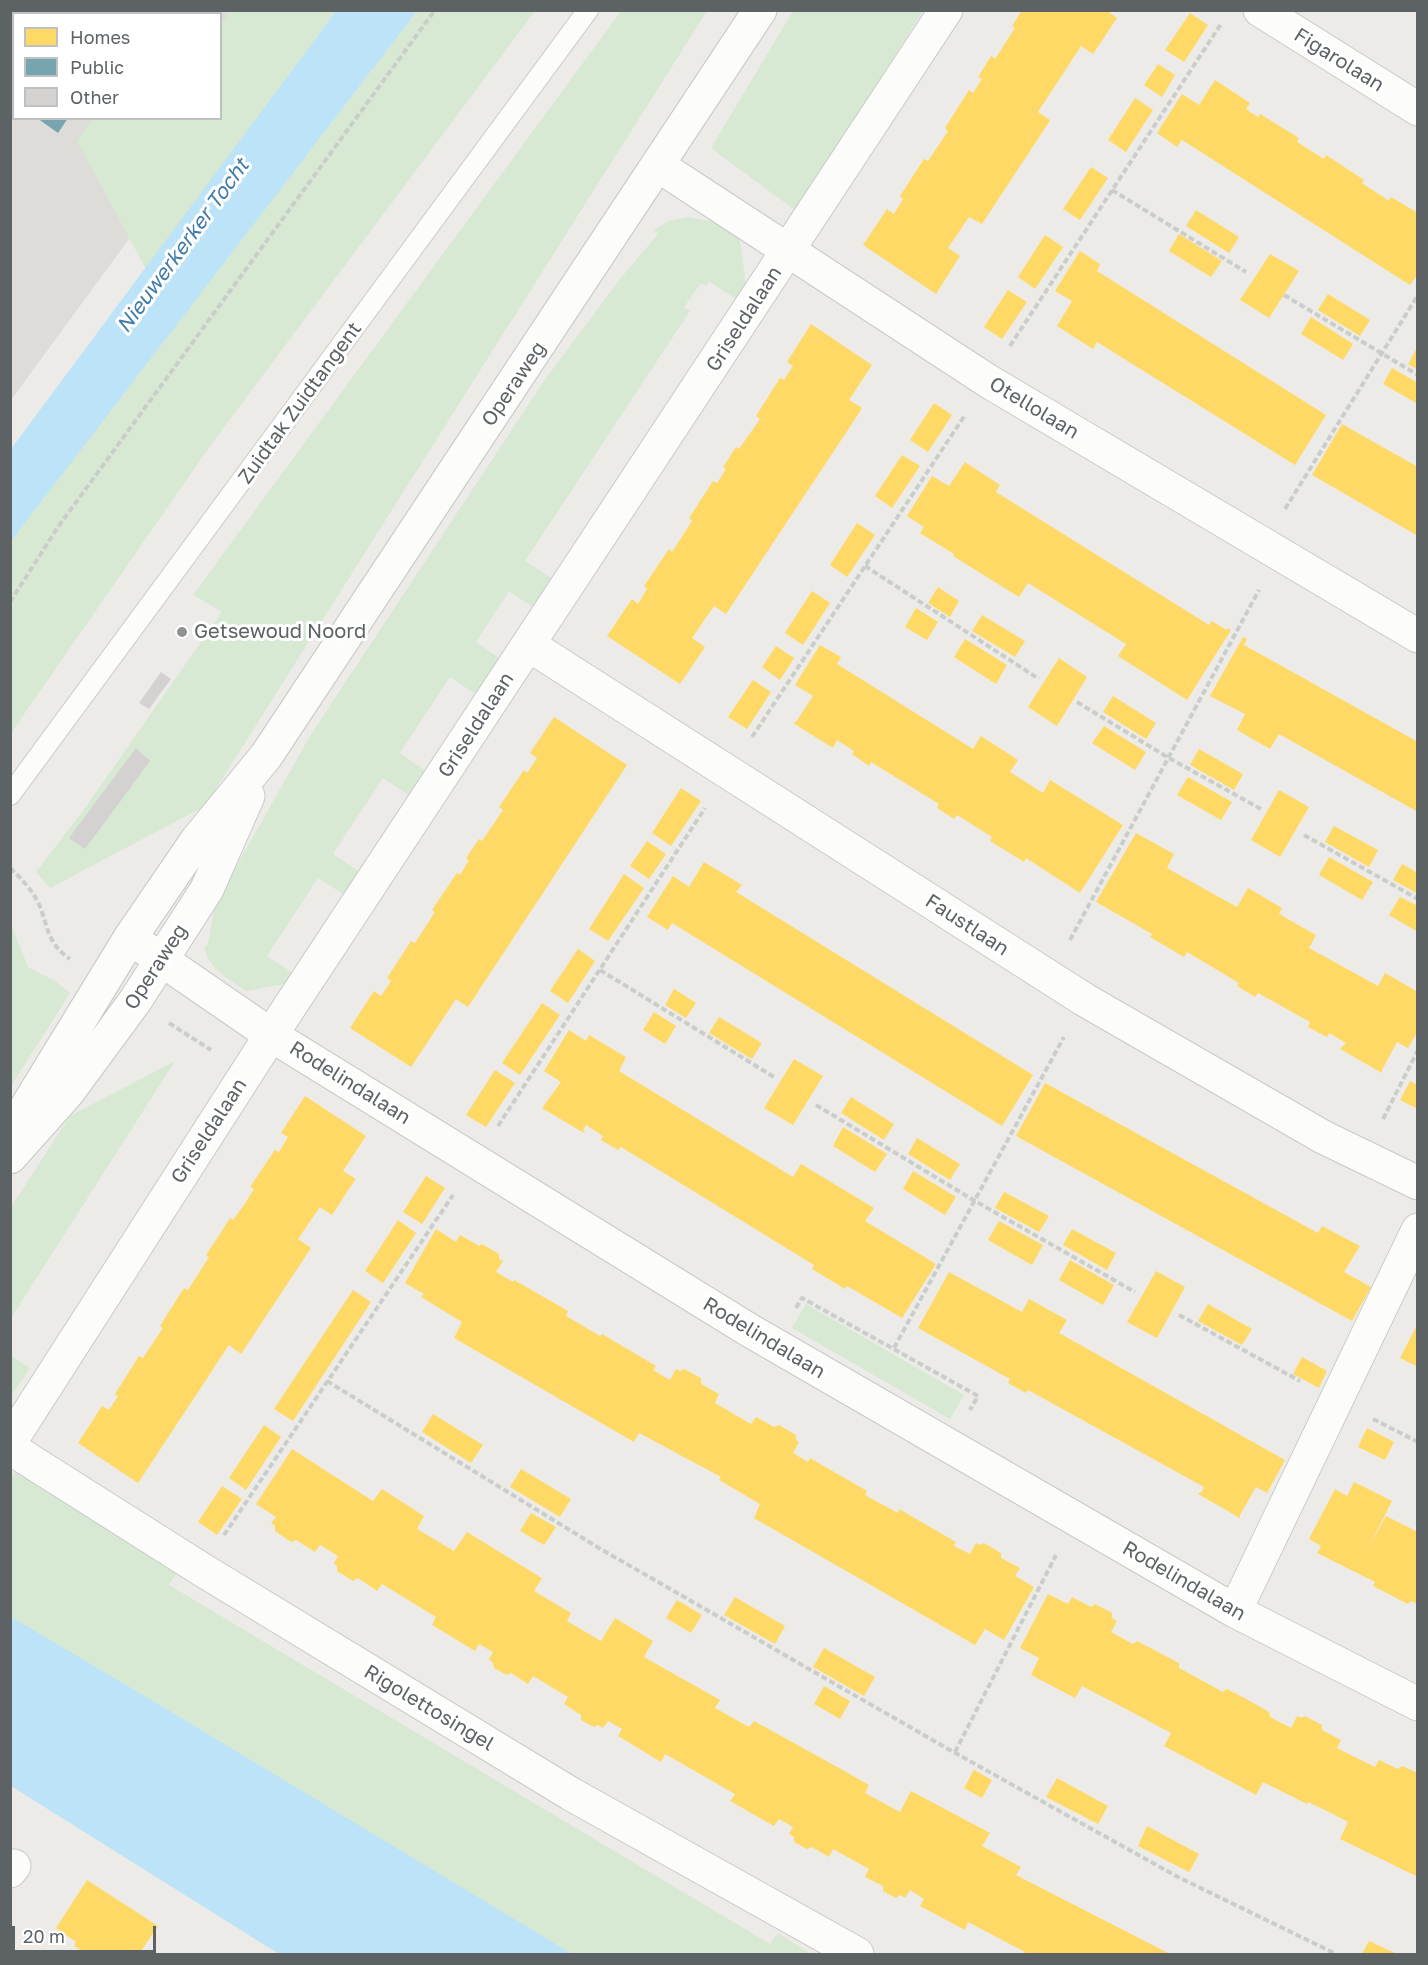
<!DOCTYPE html>
<html>
<head>
<meta charset="utf-8">
<style>
  body { margin:0 }
  #map { position:relative; width:1428px; height:1965px; overflow:hidden; background:#edebe7; font-family:"Golos Text",sans-serif }
  canvas { display:block }
  .frame { position:absolute; inset:0; border:12px solid #5d6265; pointer-events:none }
  .legend { position:absolute; left:12px; top:12px; width:210px; height:108px; box-sizing:border-box; background:#fff; border:2px solid #bec0c1; margin:0; padding:8px 10px; list-style:none; font-size:18px; color:#5d6265 }
  .legend li { display:flex; align-items:center; gap:12px; height:30px }
  .legend b { width:30px; border:2px solid #bec0c1 }
  .scale { position:absolute; left:12px; top:1926px; width:144px; height:27px; box-sizing:border-box; border:3px solid #5d6265; border-top:0; padding-left:8px; font-size:18px; line-height:21px; white-space:nowrap; color:#5d6265; -webkit-text-stroke:4px #fff; paint-order:stroke }
</style>
</head>
<body>
<div id="map">
<canvas width="1428" height="1965"></canvas>
<div class="frame"></div>
<ul class="legend">
<li><b style="height:16px;background:#ffd966"></b>Homes</li>
<li><b style="height:16px;background:#76a5af"></b>Public</li>
<li><b style="height:16px;background:#d3d2d0"></b>Other</li>
</ul>
<div class="scale">20 m</div>
</div>
<script>
const g = document.querySelector('canvas').getContext('2d');
g.lineJoin = 'round';
function paint(path, color) {
  g.fillStyle = color;
  g.fill(path, 'evenodd');
}
function trace(path, color, width, dash) {
  g.strokeStyle = color;
  g.lineWidth = width;
  g.lineCap = dash ? 'butt' : 'round';
  g.setLineDash(dash || []);
  g.stroke(path);
}
function drawText(font, color, halo, rows, align = 'center') {
  g.font = font + ' "Golos Text",sans-serif';
  g.lineWidth = 6;
  g.setLineDash([]);
  g.textBaseline = 'middle';
  g.strokeStyle = halo;
  g.fillStyle = color;
  for (const [text, x, y, turn = 0] of rows) {
    g.save();
    g.translate(x, y);
    g.rotate((+turn || 0) * Math.PI / 180);
    g.textAlign = isNaN(turn) ? turn : align;
    if (halo) g.strokeText(text, 0, 0);
    g.fillText(text, 0, 0);
    g.restore();
  }
}
const industrial = new Path2D(`
  M11,11H296L221,114L220,14H14V118L217,119L11,400Z`);
const green = new Path2D(`
  M228,11H336L146,269L77,141L93,119L220,118L221,21H225Z
  M417,11H535L210,446L11,733L10,541Z
  M621,11H707L205,806L50,888L36,872L85,808L222,612L193,595Z
  M793,11H923L796,211L711,148Z
  M689,217L714,222L740,240L746,285L737,300L709,281L706,286L701,283L684,307L690,311L525,561L553,579L534,608L509,591L476,642L501,659L477,695L450,677L400,753L427,772L411,797L383,778L333,854L361,873L346,896L318,878L267,956L294,974L289,983L246,991C228,978 211,971 204,948L208,944L215,904L310,736L544,381L620,279L658,234L654,230L669,221Z
  M11,924L28,967L55,981L70,993L11,1086Z
  M175,1061L11,1318V1207L70,1116Z
  M806,1304L964,1395L950,1419L792,1328Z
  M11,1356L30,1368L11,1396Z
  M18,1469L178,1571L169,1585L770,1944L778,1933L811,1954H571L11,1618V1478Z`);
const water = new Path2D(`
  M336,11H417L11,541V449Z
  M11,1617L148,1698L572,1954H279L11,1786Z`);
const homes = new Path2D(`
  M1022,10H1106L1117,18L1093,54L1081,46L1038,112L1050,120L1049,122L982,224L969,217L948,248L960,256L936,294L863,245L887,209L894,214L903,199L900,196L924,159L928,161L948,131L945,128L969,90L973,93L982,79L978,77L991,56L995,59L1015,28L1012,26Z
  M1190,13L1208,25L1184,62L1165,50Z
  M1158,64L1175,75L1162,97L1144,85Z
  M1215,80L1250,103L1246,109L1258,117L1260,114L1299,138L1297,142L1324,159L1326,155L1364,180L1362,183L1389,201L1391,197L1418,213V274L1410,285L1182,140L1177,147L1157,133L1182,94L1199,105Z
  M1135,98L1153,110L1126,152L1108,140Z
  M1091,167L1108,178L1080,220L1063,209Z
  M1196,210L1239,237L1229,253L1186,226Z
  M1179,234L1222,261L1211,277L1169,251Z
  M1045,235L1063,247L1035,289L1018,277Z
  M1080,251L1100,264L1097,271L1326,415L1295,465L1097,342L1093,349L1057,326L1072,301L1055,291Z
  M1270,254L1299,271L1269,318L1240,300Z
  M1008,290L1027,302L1002,339L984,327Z
  M1328,294L1370,320L1360,336L1318,310Z
  M1311,317L1353,344L1343,360L1301,334Z
  M811,324L872,365L849,400L861,407V410L726,614L714,606L692,638L705,647L680,684L607,636L632,599L638,604L647,589L644,586L669,549L672,552L692,521L689,518L713,481L717,483L726,469L723,467L736,447L739,449L760,419L756,416L780,378L784,380L793,366L787,362Z
  M1418,346V370L1408,364Z
  M1392,368L1418,383V404L1383,384Z
  M934,403L952,415L928,452L910,440Z
  M1342,424L1418,467V536L1312,475Z
  M902,455L920,466L892,508L875,496Z
  M965,462L1000,485L996,492L1209,625L1212,621L1226,630L1227,628L1231,630L1187,700L1118,656L1126,644L1028,583L1019,597L953,556L954,554L920,533L924,527L907,516L932,476L949,486Z
  M857,523L875,535L847,577L830,565Z
  M938,587L959,601L950,617L928,603Z
  M812,591L830,603L803,645L785,633Z
  M916,608L938,622L927,640L905,627Z
  M982,615L1025,641L1015,657L972,631Z
  M1243,637L1247,639L1244,645L1418,742V812L1279,734L1270,749L1237,730L1245,714L1210,696Z
  M965,639L1007,665L996,684L954,657Z
  M820,645L841,657L837,664L973,749L981,736L1018,760L1010,772L1043,793L1050,780L1123,825L1080,893L1026,858L1024,862L990,841L992,837L957,815L954,819L937,808L939,804L871,762L869,766L852,754L854,751L837,740L833,748L793,723L796,722L813,696L795,685Z
  M776,646L794,658L780,680L762,667Z
  M1059,658L1087,677L1057,726L1028,707Z
  M753,680L771,692L747,729L728,717Z
  M1113,696L1156,723L1146,739L1103,712Z
  M554,717L627,765L468,1007L456,999L411,1067L350,1028L374,991L381,996L391,981L387,978L411,941L415,943L435,912L432,910L444,892L457,873L460,875L469,860L466,858L479,839L482,841L503,810L499,807L524,770L527,773L537,758L530,753Z
  M1104,726L1146,752L1135,770L1092,743Z
  M1199,749L1243,774L1234,790L1190,765Z
  M1188,777L1232,802L1221,820L1177,795Z
  M681,788L701,801L671,846L652,833Z
  M1279,790L1309,807L1280,857L1251,840Z
  M1334,826L1378,850L1369,867L1325,842Z
  M1136,833L1174,854L1167,868L1201,887L1237,907L1248,888L1282,908L1279,914L1316,935L1309,948L1378,986L1385,973L1418,992V1031L1408,1048L1397,1042L1382,1070V1073L1340,1049L1346,1043L1329,1033L1327,1037L1308,1027L1310,1022L1258,993L1255,997L1237,986L1239,983L1187,952L1184,957L1150,937L1152,934L1096,902Z
  M647,841L666,854L649,879L630,866Z
  M1329,857L1373,882L1362,900L1319,875Z
  M704,862L742,885L736,892L1033,1075L1002,1126L672,923L668,930L647,917L673,876L689,887Z
  M1402,864L1418,873V894L1393,880Z
  M624,874L644,888L608,941L589,929Z
  M1400,897L1418,906V932L1389,915Z
  M578,949L595,961L568,1003L550,991Z
  M674,989L696,1003L686,1018L665,1005Z
  M542,1003L560,1015L520,1075L502,1063Z
  M654,1012L676,1026L665,1044L643,1030Z
  M719,1017L762,1043L752,1059L709,1033Z
  M569,1030L586,1041L589,1035L626,1057L619,1071L793,1177L801,1164L874,1208L865,1221L936,1264L902,1318L847,1286L845,1289L812,1269L814,1265L690,1189L621,1147L618,1150L601,1140L603,1136L586,1125L583,1130L585,1132L584,1133L542,1108L561,1082L544,1071Z
  M794,1059L823,1076L793,1125L764,1108Z
  M495,1070L515,1083L486,1127L466,1115Z
  M1410,1081L1418,1085V1109L1400,1100Z
  M1045,1083L1318,1233L1322,1226L1360,1246L1344,1272L1371,1287L1352,1321L1016,1136Z
  M305,1096L366,1136L343,1171L356,1179L355,1180L332,1215L320,1207L298,1239L311,1248L241,1354L229,1345L138,1483L78,1443L102,1406L109,1410L118,1396L115,1394L139,1356L143,1358L163,1328L160,1326L184,1288L188,1290L209,1257L206,1255L218,1237L230,1218L233,1220L244,1205L254,1189L250,1187L275,1150L279,1152L288,1137L281,1133Z
  M851,1097L894,1124L884,1140L841,1113Z
  M843,1127L887,1154L875,1172L833,1146Z
  M917,1138L960,1164L950,1180L908,1154Z
  M913,1171L956,1197L945,1215L903,1189Z
  M426,1176L445,1188L422,1224L403,1212Z
  M1004,1192L1049,1216L1039,1232L995,1208Z
  M398,1220L416,1233L383,1283L365,1271Z
  M999,1221L1043,1245L1032,1265L988,1240Z
  M436,1229L456,1242L460,1235L479,1246L482,1244L499,1254V1259L503,1261L496,1272L513,1282L514,1280L568,1311L566,1316L600,1336L602,1334L656,1366L653,1370L670,1380L676,1369L680,1371L684,1369L701,1378V1384L719,1394L715,1403L751,1424L756,1417L774,1427L779,1425L796,1435V1440L799,1442L793,1453L808,1462L810,1458L867,1491L865,1495L898,1513L899,1509L956,1542L954,1546L970,1554L976,1543L980,1545L984,1543L1001,1553V1558L1020,1568L1015,1576L1034,1587L1004,1640L985,1629L975,1645L754,1518L760,1504L719,1480L721,1477L639,1433L634,1442L454,1338L462,1322L421,1297L424,1294L405,1283Z
  M1072,1229L1116,1253L1107,1270L1063,1245Z
  M1070,1260L1114,1285L1103,1305L1059,1280Z
  M1156,1271L1185,1287L1157,1338L1127,1322Z
  M949,1272L1022,1312L1029,1299L1067,1320L1059,1333L1285,1460L1267,1493L1256,1487L1240,1515V1518L1198,1494L1200,1492L1201,1493L1204,1487L1028,1390L1026,1393L1008,1383L1010,1379L918,1328Z
  M353,1290L371,1302L293,1421L274,1409Z
  M1208,1304L1252,1329L1242,1345L1198,1321Z
  M1418,1323V1367L1400,1358Z
  M1302,1357L1327,1371L1319,1388L1293,1374Z
  M433,1414L483,1445L471,1463L422,1432Z
  M264,1425L281,1437L246,1490L229,1478Z
  M1367,1428L1394,1442L1385,1460L1358,1447Z
  M292,1449L373,1501L382,1489L424,1516L417,1529L454,1551L467,1532L540,1577L542,1578L534,1591L571,1613L567,1621L601,1641L615,1618L653,1641L644,1657L720,1700L715,1708L749,1727L754,1721L830,1763L869,1785L865,1793L900,1812L911,1791L990,1833L982,1846L1021,1867L1016,1875L1170,1954H1024L1025,1952L968,1922L965,1930L920,1906L924,1899L910,1890L905,1898L900,1895L896,1898L883,1891V1886L865,1877L869,1869L833,1849L829,1857L812,1847L807,1849L794,1842V1837L789,1834L793,1827L779,1819L774,1826L730,1801L735,1794L665,1754L661,1762L638,1748L618,1736L622,1729L608,1721L603,1728L598,1725L594,1727L581,1720V1715L564,1704L568,1697L533,1676L528,1684L511,1673L507,1675L494,1668L493,1663L489,1659L493,1652L479,1644L475,1651L452,1637L432,1625L436,1617L382,1584L377,1591L358,1578L353,1581L337,1571V1566L334,1563L338,1556L320,1545L315,1552L296,1540L291,1542L275,1531V1526L271,1523L276,1517L256,1504Z
  M521,1469L571,1499L560,1517L510,1487Z
  M1354,1482L1392,1501L1368,1549L1386,1516L1418,1532V1604L1411,1601L1408,1604L1373,1586L1375,1582L1317,1553L1321,1546L1309,1539L1335,1489L1347,1496Z
  M222,1486L242,1499L217,1535L198,1522Z
  M531,1513L556,1527L544,1545L520,1531Z
  M1048,1594L1068,1604L1072,1597L1091,1607L1095,1604L1112,1613V1618L1117,1621L1111,1632L1133,1644L1137,1641L1179,1663V1668L1223,1692L1227,1689L1248,1700L1269,1712L1270,1717L1291,1728L1297,1716L1301,1718L1305,1716L1322,1725V1730L1341,1740L1337,1748L1375,1767L1379,1760L1398,1769L1402,1766L1418,1773V1877L1340,1839L1348,1822L1329,1812L1308,1802L1307,1804L1263,1782L1256,1795L1164,1746L1171,1733L1126,1709L1082,1686L1075,1698L1031,1675L1039,1658L1020,1648Z
  M735,1597L785,1626L775,1644L724,1615Z
  M677,1600L702,1615L691,1633L666,1618Z
  M824,1648L875,1677L864,1696L813,1667Z
  M824,1686L850,1701L840,1719L814,1704Z
  M974,1770L992,1780L982,1798L964,1788Z
  M1057,1778L1108,1806L1098,1824L1046,1797Z
  M1147,1826L1199,1854L1189,1872L1138,1846Z
  M87,1880L158,1926L139,1954H87L74,1946L76,1942L56,1928Z
  M1369,1941L1397,1954H1362Z`);
const public = new Path2D(`
  M63,10H147L145,14H67Z
  M37,118H68L58,133Z`);
const building = new Path2D(`
  M161,672L171,679L149,709L139,703Z
  M136,748L150,761L85,849L69,838Z`);
const path = new Path2D(`
  M1112,190L1246,272
  M1284,295L1418,375
  M1010,346L1221,24
  M1285,509L1418,295
  M865,566L1039,679
  M10,602L58,527L435,10
  M1077,702L1169,758L1261,809
  M752,737L965,415
  M1304,835L1418,899
  M10,868C21,878 31,889 38,902C48,924 46,943 70,959
  M1070,940L1259,590
  M600,970L774,1077
  M169,1023L211,1050
  M816,1105L975,1201L1135,1292
  M1383,1119L1418,1050
  M498,1126L705,808
  M796,1308L802,1298L978,1396L970,1410
  M1179,1315L1300,1381
  M894,1348L1064,1037
  M327,1381L599,1548L948,1749L1178,1877L1336,1954
  M1373,1419L1418,1442
  M224,1535L453,1195
  M955,1752L1056,1555`);
const lane = new Path2D(`
  M10,795L588,10`);
const street = new Path2D(`
  M1260,10L1418,109
  M659,166L988,381L1418,636
  M529,645L1085,1000L1323,1137L1418,1183
  M130,938L271,1035L749,1330L1235,1611L1418,1704
  M10,1442L271,1035L946,10
  M10,1448L201,1569L571,1794L857,1954
  M1235,1611L1418,1230
  M10,1871L14,1866`);
const secondary = new Path2D(`
  M10,1134L130,938L197,840L266,756L760,10
  M10,1157L68,1092L135,1001L207,889L248,796`);
const markers = [
  [182,632,6,"#8f9292"]
];
const streetNames = [
  ["Figarolaan",1339,60,32],
  ["Griseldalaan",744,319,-57],
  ["Operaweg",514,384,-56],
  ["Zuidtak Zuidtangent",300,403,-54],
  ["Otellolaan",1034,408,31],
  ["Griseldalaan",476,725,-57],
  ["Faustlaan",967,925,33],
  ["Operaweg",156,967,-57],
  ["Rodelindalaan",350,1083,32],
  ["Griseldalaan",209,1131,-57],
  ["Rodelindalaan",764,1338,31],
  ["Rodelindalaan",1184,1581,30],
  ["Rigolettosingel",429,1708,31]
];
const poiNames = [
  ["Getsewoud Noord",194,632]
];
const waterNames = [
  ["Nieuwerkerker Tocht",183,246,-54]
];
paint(industrial, '#dedcd9');
paint(green, '#d7e8d3');
paint(water, '#bce3f7');
paint(homes, '#ffd966');
paint(public, '#76a5af');
paint(building, '#d3d2d0');
trace(lane, '#c9c9c8', 22);
trace(street, '#c9c9c8', 35);
trace(secondary, '#c8c8c7', 35);
trace(path, '#c9ceca', 4, [6, 3]);
trace(lane, '#fcfcfb', 20);
trace(street, '#fcfcfb', 33);
trace(secondary, '#fcfcfb', 33);
for (const [x, y, r, color] of markers) {
  const dot = new Path2D();
  dot.arc(x, y, r, 0, 2 * Math.PI);
  g.fillStyle = color;
  g.fill(dot);
  trace(dot, '#fff', 2);
}
drawText('20px', '#5d6265', '#fff', streetNames);
drawText('20px', '#5d6265', '#fff', poiNames, 'left');
drawText('italic 21px', '#417ba7', '#fff', waterNames);
</script>
</body>
</html>
